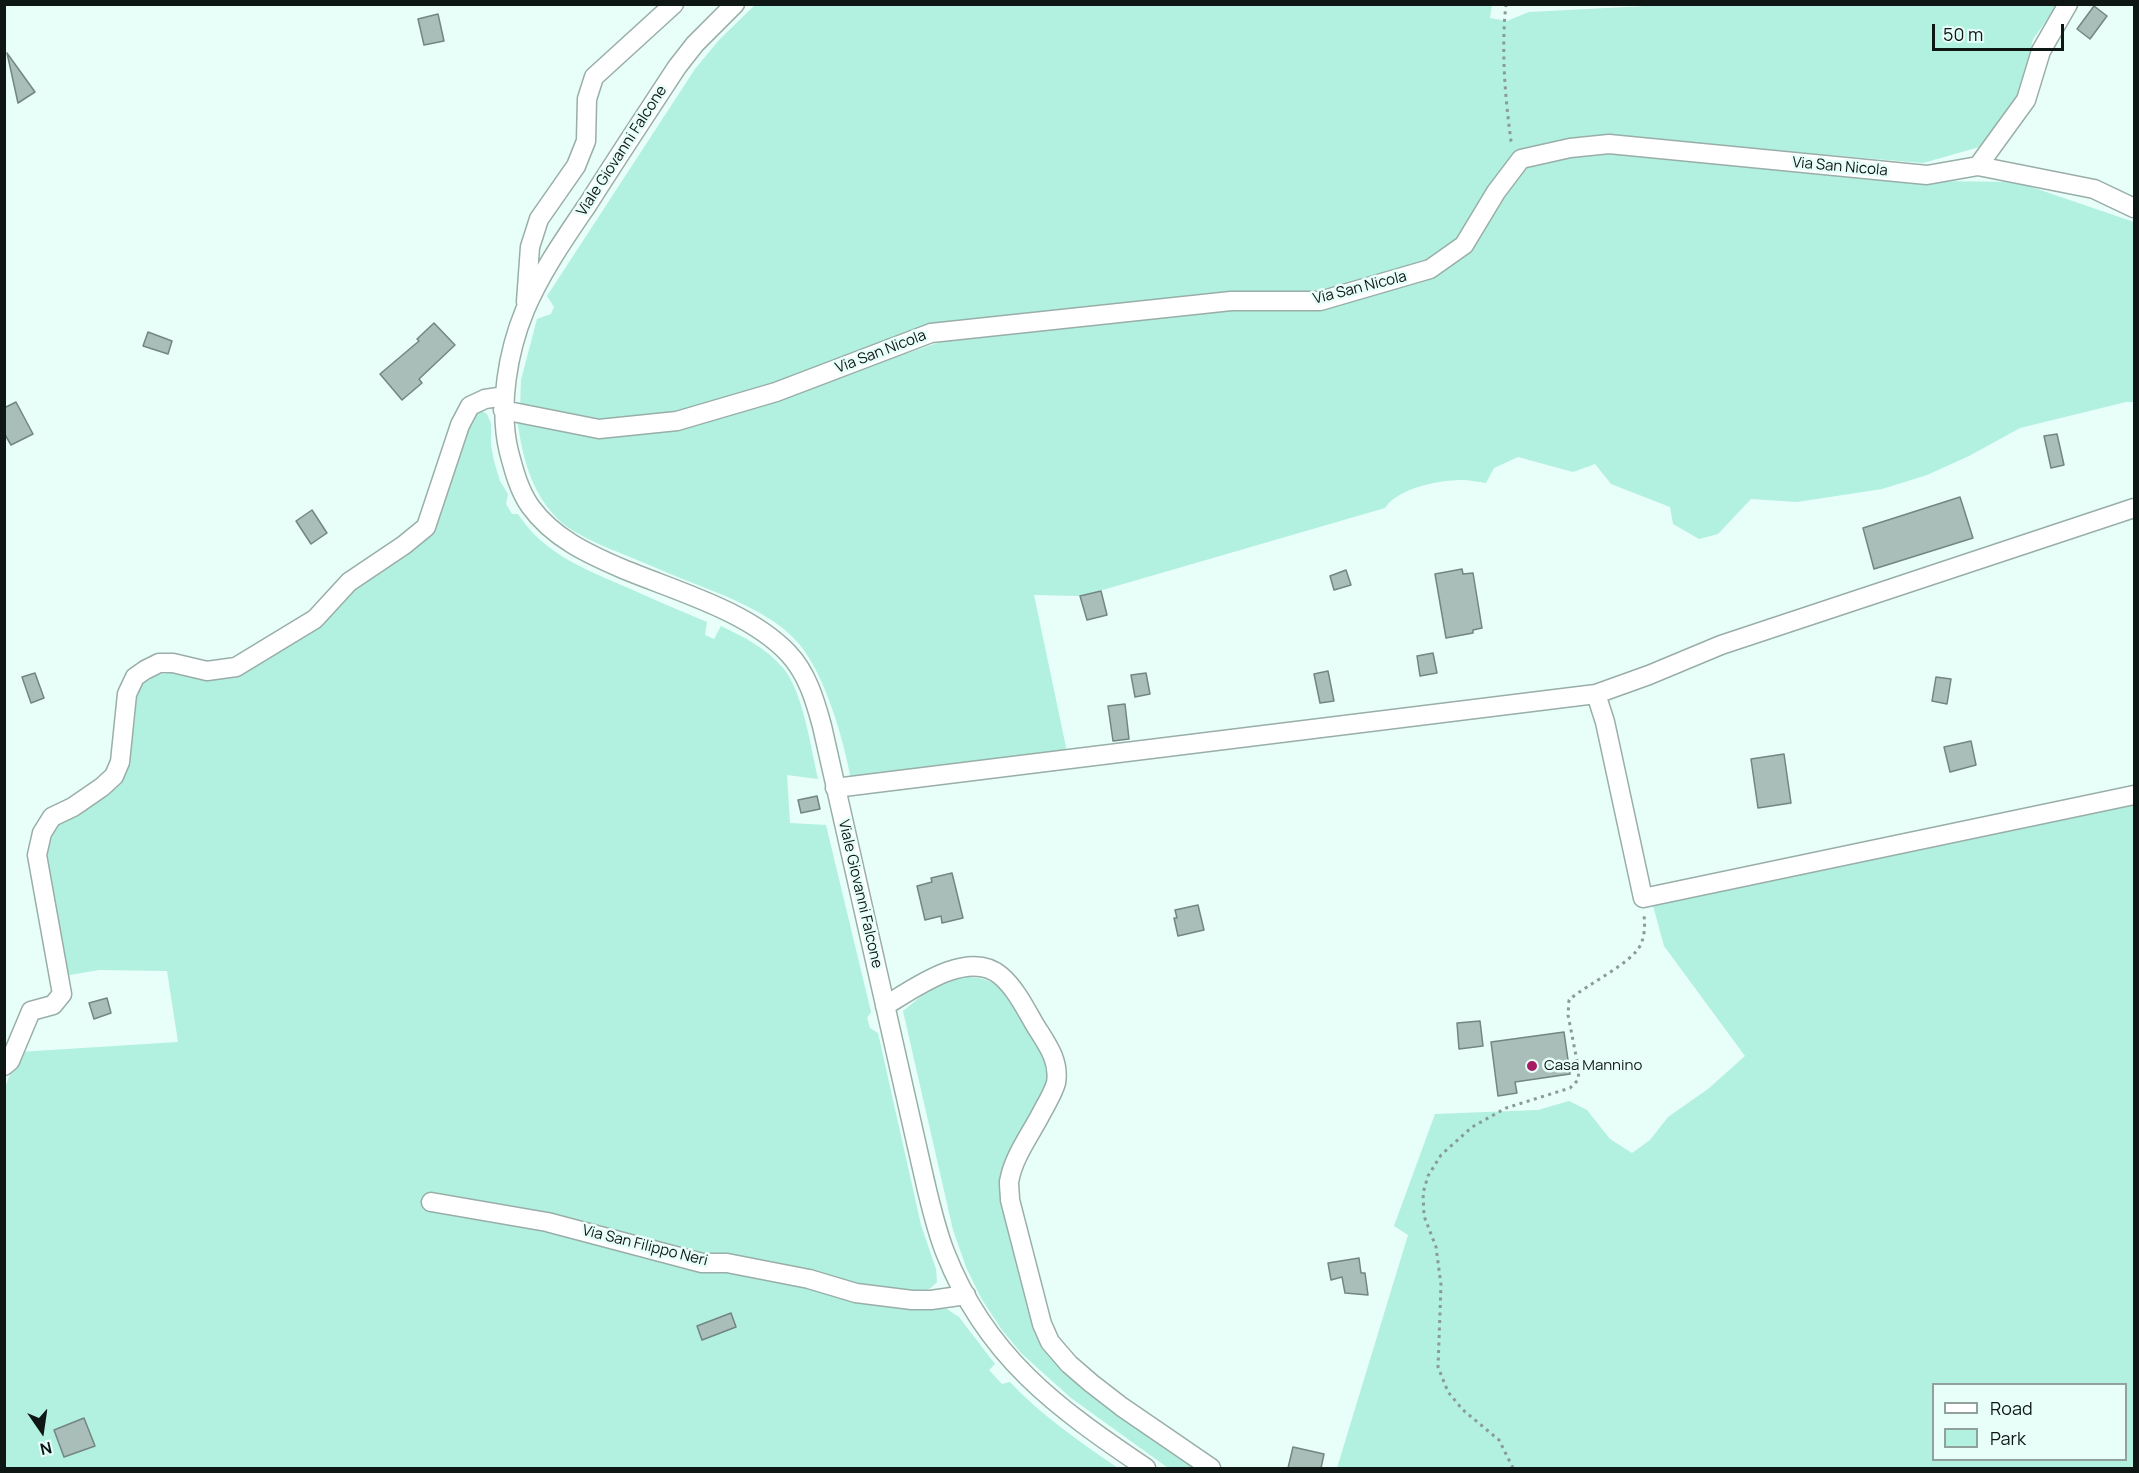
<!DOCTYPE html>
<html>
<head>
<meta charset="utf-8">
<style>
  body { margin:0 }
  #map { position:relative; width:2139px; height:1473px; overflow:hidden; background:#e8fef8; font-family:Manrope,sans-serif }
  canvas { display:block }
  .frame { position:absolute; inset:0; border:6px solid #0f1715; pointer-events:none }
  .legend { position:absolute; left:1932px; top:1383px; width:195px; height:78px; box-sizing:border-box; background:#e8fef8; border:2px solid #91a29d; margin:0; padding:8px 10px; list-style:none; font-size:18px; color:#0f1715 }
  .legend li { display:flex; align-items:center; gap:12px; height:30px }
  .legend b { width:30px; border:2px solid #91a29d }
  .north { position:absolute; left:12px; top:1401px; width:60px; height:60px; -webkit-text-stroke:4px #e8fef8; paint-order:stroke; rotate:167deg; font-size:16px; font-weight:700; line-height:24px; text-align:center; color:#0f1715 }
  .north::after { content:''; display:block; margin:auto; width:21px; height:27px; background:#0f1715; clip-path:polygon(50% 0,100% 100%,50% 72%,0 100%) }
  .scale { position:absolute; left:1932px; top:24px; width:132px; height:27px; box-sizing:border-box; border:3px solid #0f1715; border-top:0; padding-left:8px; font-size:18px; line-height:21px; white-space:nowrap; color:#0f1715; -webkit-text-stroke:4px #e8fef8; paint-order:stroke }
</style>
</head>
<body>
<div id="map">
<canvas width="2139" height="1473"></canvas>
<div class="frame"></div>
<ul class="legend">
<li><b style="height:8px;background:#fff"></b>Road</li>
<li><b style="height:16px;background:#b2f0df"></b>Park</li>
</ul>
<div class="north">N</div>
<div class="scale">50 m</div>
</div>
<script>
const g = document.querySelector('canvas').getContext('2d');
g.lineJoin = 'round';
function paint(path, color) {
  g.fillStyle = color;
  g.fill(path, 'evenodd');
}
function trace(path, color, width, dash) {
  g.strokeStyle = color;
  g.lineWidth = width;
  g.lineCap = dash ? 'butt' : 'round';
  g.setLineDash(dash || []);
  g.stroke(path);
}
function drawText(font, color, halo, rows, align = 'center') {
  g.font = font + ' Manrope,sans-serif';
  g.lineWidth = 5;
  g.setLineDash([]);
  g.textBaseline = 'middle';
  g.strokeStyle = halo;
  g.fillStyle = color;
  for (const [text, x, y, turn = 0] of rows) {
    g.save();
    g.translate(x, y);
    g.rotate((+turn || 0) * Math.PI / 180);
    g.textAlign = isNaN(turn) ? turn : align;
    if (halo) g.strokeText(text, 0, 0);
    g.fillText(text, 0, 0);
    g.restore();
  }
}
const green = new Path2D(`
  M1492,4L1490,18L1507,21L1529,12L1665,5H2058L2033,39L2022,92L1983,146L1923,163L1613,137L1527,150L1459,240L1424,266L1321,296L929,329L776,387L677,416L603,422L520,408L521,380L537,319L551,314L554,307L547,296L695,69L719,40L755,5Z
  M1584,151L1930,181L2017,182L2134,222V402H2126L2020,428L1969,456L1927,475L1882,489L1797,502L1751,499L1718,534L1699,539L1673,524L1670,507L1611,484L1595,464L1573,472L1518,457L1494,468L1486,483C1478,482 1470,480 1462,480C1439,480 1398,488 1385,508L1106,589L1080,596L1034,595L1067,752L856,779L850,775C843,737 824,673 799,644C780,621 750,607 723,595C692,583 661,570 630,557C608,548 575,536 558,519C530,491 523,457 517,420L602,434L778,397L961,335L1213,310L1322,307L1443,270L1505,191L1534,161Z
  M482,411L487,414L491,423V445L494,461L500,481L508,494L506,504L512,514H518C543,553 584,569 626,587C653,599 680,611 707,622L705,635L714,639L721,626C744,637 766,648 783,668C803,691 811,749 818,779L787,775L790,823L826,825L871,1012L867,1018L870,1028L878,1033L921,1225L936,1269L937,1282C922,1299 909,1292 890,1288L887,1305L947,1309L959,1317L995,1364L989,1370L1002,1384L1010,1382C1042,1416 1080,1442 1118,1468H5V1087L19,1052L178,1042L167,971L99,970L64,976L44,855L56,820L79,812L120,785L128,770L127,751L134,728L135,700L139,686L157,675L176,672L218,680L241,674L348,592L406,556L429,531L465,426L476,412Z
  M2134,801V1468H1337L1408,1235L1394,1226L1435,1114L1538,1110L1569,1101L1587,1110L1610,1139L1632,1153L1650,1140L1668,1117L1708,1089L1745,1056L1664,946L1652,902ZM1934,1384H2126V1460H1934Z
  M964,977C977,977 990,979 1000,988C1014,999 1036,1042 1046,1059C1057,1100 1010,1136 1000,1174C998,1184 1000,1192 1001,1202L1034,1324L1201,1468H1168L1071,1398L1022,1354L1002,1330L981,1298L966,1267L953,1230L903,1011L930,989Z`);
const building = new Path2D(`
  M2094,6L2107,16L2090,39L2077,29Z
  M438,14L444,41L424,45L418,19Z
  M7,53L35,92L18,103Z
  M434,323L455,345L419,379L422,383L402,400L380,374L419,341L417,339Z
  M148,332L172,341L168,354L143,346Z
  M16,402L33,434L11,445L4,433V408Z
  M2057,434L2064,465L2051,468L2044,436Z
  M1960,497L1973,538L1874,569L1863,528Z
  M312,510L327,533L311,544L296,521Z
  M1462,569L1463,574L1473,573L1482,628L1473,630V633L1446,638L1435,574Z
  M1346,570L1351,585L1334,590L1330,576Z
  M1101,591L1107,615L1087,620L1080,596Z
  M1433,653L1437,673L1420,676L1417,656Z
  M1328,671L1334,701L1320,703L1314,674Z
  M35,673L44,698L31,703L22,677Z
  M1146,673L1150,694L1135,697L1131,675Z
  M1936,677L1951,679L1947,704L1932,701Z
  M1125,704L1129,739L1113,741L1108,706Z
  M1971,741L1976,765L1950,772L1944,747Z
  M1784,754L1791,803L1758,808L1751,759Z
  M817,796L820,809L801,813L798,800Z
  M952,873L963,918L942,923L941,916L925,920L917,886L932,882L931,878Z
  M1198,905L1204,930L1178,936L1174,918H1177L1175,910Z
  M107,998L111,1013L94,1019L89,1003Z
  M1480,1021L1483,1046L1459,1049L1457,1023Z
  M1564,1032L1570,1074L1515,1082L1517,1093L1498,1096L1491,1042Z
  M1359,1258L1361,1273H1365L1368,1295L1345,1293L1342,1277L1331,1280L1328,1263Z
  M731,1313L736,1327L702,1340L697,1326Z
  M84,1418L95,1446L64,1457L54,1430Z
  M1293,1447L1324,1454L1321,1468H1288Z`);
const path = new Path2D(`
  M1506,4C1501,50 1505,96 1511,141L1513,145
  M1513,1468L1499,1440L1463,1410L1448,1392L1438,1367L1441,1285L1436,1247L1424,1216L1423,1193L1428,1176L1441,1155L1472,1127L1506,1108L1570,1088L1578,1080L1579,1071L1568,1015L1569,1000C1587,984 1633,963 1641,944C1645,934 1645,925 1644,915`);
const minor = new Path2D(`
  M735,4L695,44L677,67C647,113 617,158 588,204C565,238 541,272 525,310C508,351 498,407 509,452C514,471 519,490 530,506C553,538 588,554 623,569C676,591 748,611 788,653C807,673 815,700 822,726L921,1164C928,1194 934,1224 945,1252C986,1357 1057,1408 1146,1468
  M1978,166L2026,100L2041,51L2068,4
  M526,302L530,247L539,219L576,166L586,141L587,99L594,77L674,4
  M503,410L599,429L677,421L776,392L931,333L1231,301H1320L1430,269L1464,245L1496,192L1521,159L1570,148L1609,144L1927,175L1978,166L2094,189L2134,208
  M1596,694L1605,722L1643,898L2134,795
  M835,788L1596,694L1649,675L1721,645L2134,508
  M885,1006C914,988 969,948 1001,976C1016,989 1025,1008 1035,1025C1046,1043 1060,1060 1056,1083C1053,1093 1047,1103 1042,1112C1031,1134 1013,1157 1009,1182C1009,1188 1010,1195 1010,1200L1042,1324L1050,1342L1069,1364L1091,1383L1122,1407L1211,1468
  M4,1066L10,1061L31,1011L53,1005L62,994L37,855L42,833L52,817L73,807L102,787L114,776L120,762L127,694L135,677L145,670L159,663H173L207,671L236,667L315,619L349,582L404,545L426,527L460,425L470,406L485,399L505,396
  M431,1202L547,1222L702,1263H727L809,1279L856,1293L912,1300H931L966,1295`);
const markers = [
  [1532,1066,6,"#a61c61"]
];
const streetNames = [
  ["Viale Giovanni Falcone",622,151,-57],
  ["Via San Nicola",1840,167,5],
  ["Via San Nicola",1360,288,-14],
  ["Via San Nicola",881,352,-21],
  ["Viale Giovanni Falcone",860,894,77],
  ["Via San Filippo Neri",645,1246,14]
];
const poiNames = [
  ["Casa Mannino",1544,1066]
];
paint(green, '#b2f0df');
paint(building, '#a9beb8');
trace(building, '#738681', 1.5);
trace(minor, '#99aea8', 21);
trace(path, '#8a9a96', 3, [3, 4.5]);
trace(minor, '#fff', 18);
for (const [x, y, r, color] of markers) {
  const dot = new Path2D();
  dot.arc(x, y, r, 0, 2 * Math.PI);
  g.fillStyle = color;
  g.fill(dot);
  trace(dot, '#e8fef8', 2);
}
drawText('15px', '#0f1715', '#e8fef8', streetNames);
drawText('15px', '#0f1715', '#e8fef8', poiNames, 'left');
</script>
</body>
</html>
